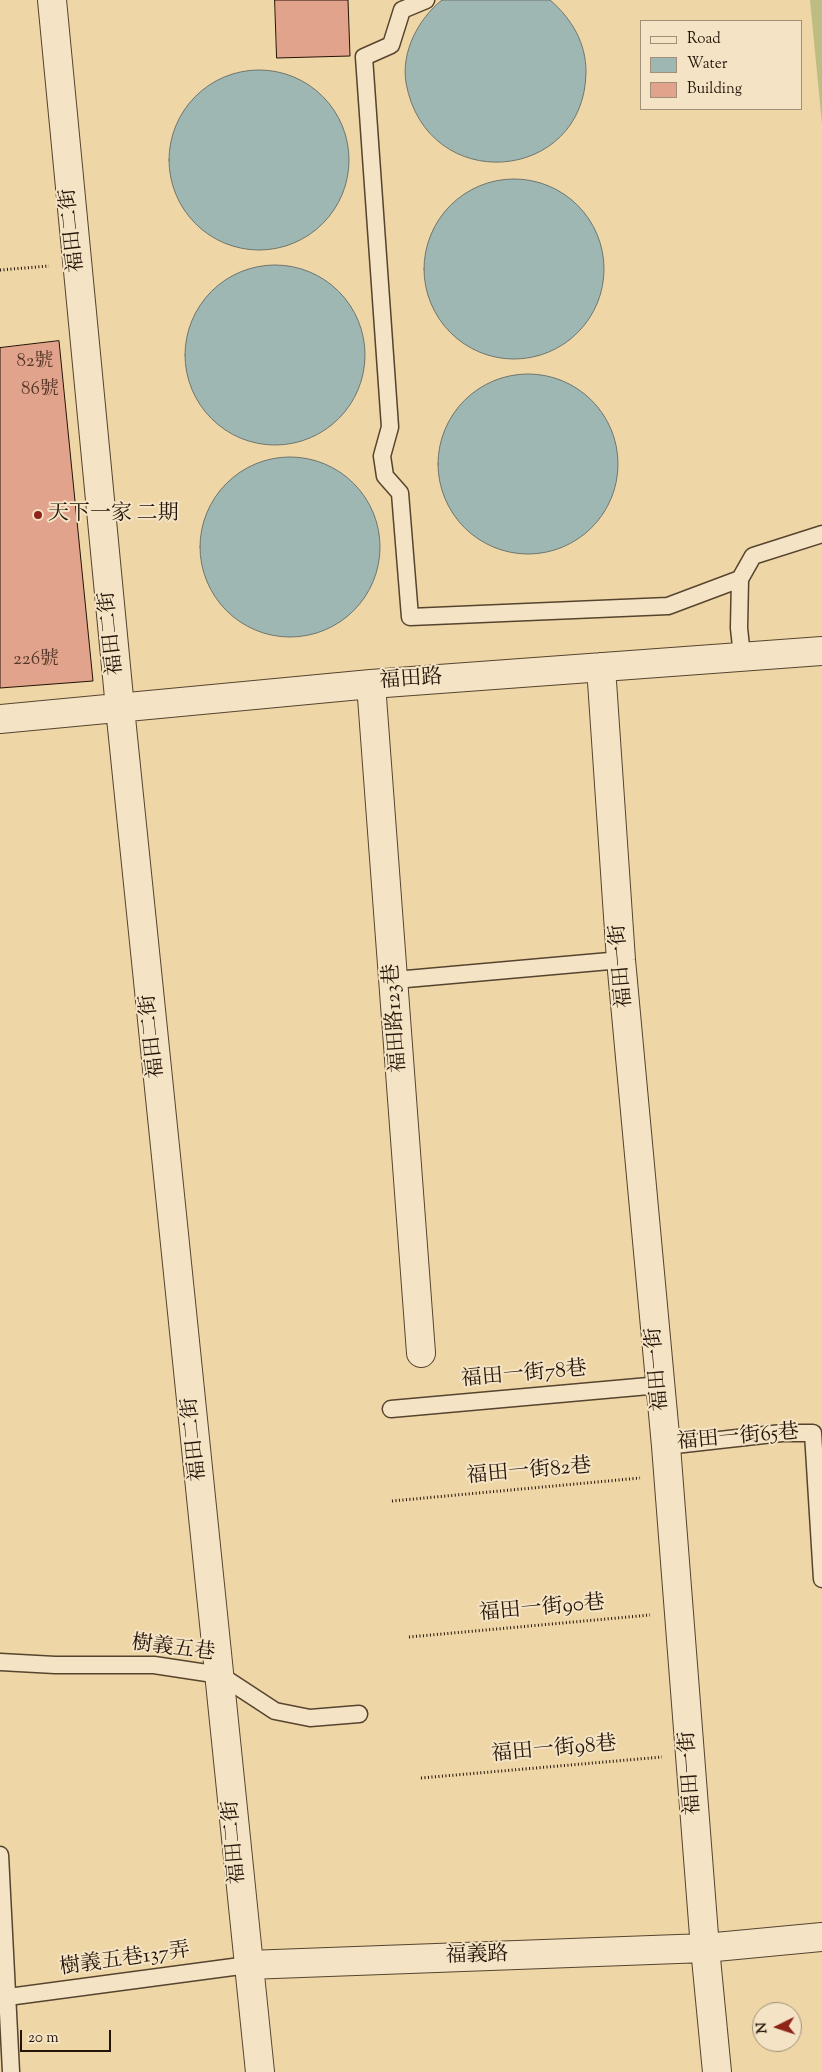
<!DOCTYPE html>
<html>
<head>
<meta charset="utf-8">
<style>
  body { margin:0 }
  #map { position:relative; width:822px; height:2072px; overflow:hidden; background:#eed6a6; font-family:"Sorts Mill Goudy",serif }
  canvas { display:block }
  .legend { position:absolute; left:640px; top:20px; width:162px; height:90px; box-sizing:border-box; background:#f4e4c5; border:1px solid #a19079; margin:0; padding:6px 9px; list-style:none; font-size:15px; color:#241307 }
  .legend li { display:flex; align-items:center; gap:10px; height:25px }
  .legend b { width:25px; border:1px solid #a19079 }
  .north { position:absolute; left:752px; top:2002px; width:50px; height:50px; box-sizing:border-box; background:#f4e4c5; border:1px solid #a19079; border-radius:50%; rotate:266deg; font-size:14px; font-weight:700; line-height:20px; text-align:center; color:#241307 }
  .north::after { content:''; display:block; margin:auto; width:18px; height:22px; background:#8f2418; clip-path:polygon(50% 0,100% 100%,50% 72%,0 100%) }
  .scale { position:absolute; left:20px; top:2030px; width:91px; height:22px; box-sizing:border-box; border:2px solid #241307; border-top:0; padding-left:6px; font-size:15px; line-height:18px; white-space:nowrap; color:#241307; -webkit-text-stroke:4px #f4e4c5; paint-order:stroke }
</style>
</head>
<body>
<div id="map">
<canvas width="822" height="2072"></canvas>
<ul class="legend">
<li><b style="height:6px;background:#f4e4c5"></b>Road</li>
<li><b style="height:14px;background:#9eb7b2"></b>Water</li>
<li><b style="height:14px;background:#e2a38c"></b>Building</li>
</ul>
<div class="north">N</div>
<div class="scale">20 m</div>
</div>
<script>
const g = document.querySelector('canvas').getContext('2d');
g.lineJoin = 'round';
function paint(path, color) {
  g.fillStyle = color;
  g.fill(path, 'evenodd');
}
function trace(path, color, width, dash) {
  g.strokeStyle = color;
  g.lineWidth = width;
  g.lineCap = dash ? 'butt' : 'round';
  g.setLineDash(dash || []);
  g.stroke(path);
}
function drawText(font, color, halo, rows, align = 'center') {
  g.font = font + ' "Sorts Mill Goudy","Noto Serif TC",serif';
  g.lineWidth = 4;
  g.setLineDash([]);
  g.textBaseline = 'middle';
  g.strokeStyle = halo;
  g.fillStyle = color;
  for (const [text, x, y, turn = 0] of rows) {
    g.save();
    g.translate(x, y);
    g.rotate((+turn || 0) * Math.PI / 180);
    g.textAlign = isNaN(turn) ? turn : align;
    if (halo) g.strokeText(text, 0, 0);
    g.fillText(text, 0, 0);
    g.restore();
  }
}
const green = new Path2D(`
  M810,0H822V124Z`);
const water = new Path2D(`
  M442,0H550C572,19 586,43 586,72C585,183 427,197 406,83C401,52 418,19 442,0Z
  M169 160a90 90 0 1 1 180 0a90 90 0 1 1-180 0Z
  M424 269a90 90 0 1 1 180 0a90 90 0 1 1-180 0Z
  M185 355a90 90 0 1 1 180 0a90 90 0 1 1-180 0Z
  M438 464a90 90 0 1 1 180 0a90 90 0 1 1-180 0Z
  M200 547a90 90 0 1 1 180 0a90 90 0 1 1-180 0Z`);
const building = new Path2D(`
  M275,0H348L350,56L277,58Z
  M59,341L93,681L0,688V348Z`);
const path = new Path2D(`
  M0,270L49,266
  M392,1501L640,1478
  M409,1637L650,1615
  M421,1778L662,1757`);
const lane = new Path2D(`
  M426,0L402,10L391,45L364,57L390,427L382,456L385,476L400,493L410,617L668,606L740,579
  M742,656L739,628L740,579L753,556L822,534
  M395,980L621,960
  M391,1409L660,1385
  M666,1446L782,1433H813L822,1579
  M0,1662L55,1665H154L220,1675L275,1711L310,1718L359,1714
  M0,1855L11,2072
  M0,1998L248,1965`);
const street = new Path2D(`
  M52,0L120,708L260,2072
  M601,667L621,960L666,1446L705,1948L717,2072
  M371,684L421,1353
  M0,719L371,684L822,651
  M248,1965L705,1948L822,1937`);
const markers = [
  [38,515,5,"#8f2418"]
];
const numberNames = [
  ["82號",35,363],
  ["86號",40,391],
  ["226號",36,661]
];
const streetNames = [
  ["福田二街",74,230,-96],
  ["福田二街",113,633,-96],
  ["福田路",411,681,-4],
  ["福田一街",623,966,-95],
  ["福田路123巷",397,1018,-94],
  ["福田二街",154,1036,-96],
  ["福田一街",659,1369,-95],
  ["福田一街78巷",524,1376,-5],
  ["福田二街",196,1439,-96],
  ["福田一街65巷",738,1439,-5],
  ["福田一街82巷",529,1473,-5],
  ["福田一街90巷",542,1610,-5],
  ["樹義五巷",173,1650,7],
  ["福田一街98巷",554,1751,-5],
  ["福田一街",692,1773,-94],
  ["福田二街",236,1842,-95],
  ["福義路",477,1957,-2],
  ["樹義五巷137弄",125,1961,-8]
];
const poiNames = [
  ["天下一家 二期",48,515]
];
paint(green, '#bdbc83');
paint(water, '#9eb7b2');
trace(water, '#6d756e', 1);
paint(building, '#e2a38c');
trace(building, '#241307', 1);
trace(lane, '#56442f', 19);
trace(street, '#56442f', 30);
trace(path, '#241307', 3, [1, 2.5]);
trace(lane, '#f4e4c5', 16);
trace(street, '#f4e4c5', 28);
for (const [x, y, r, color] of markers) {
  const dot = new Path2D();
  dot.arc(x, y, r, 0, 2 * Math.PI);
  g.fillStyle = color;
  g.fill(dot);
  trace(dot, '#f4e4c5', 2);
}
drawText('19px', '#543728', null, numberNames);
drawText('21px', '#241307', '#f4e4c5', streetNames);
drawText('21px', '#241307', '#f4e4c5', poiNames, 'left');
</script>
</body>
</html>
